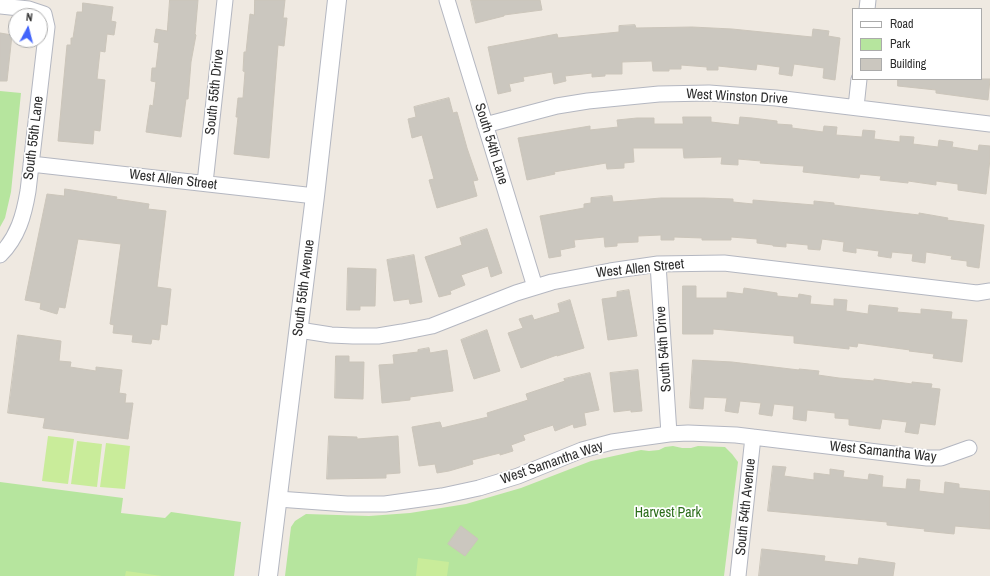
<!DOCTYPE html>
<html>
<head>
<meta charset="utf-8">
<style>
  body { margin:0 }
  #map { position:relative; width:990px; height:576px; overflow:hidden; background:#efe9e1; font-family:"Archivo Narrow",sans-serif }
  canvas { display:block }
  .legend { position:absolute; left:852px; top:8px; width:130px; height:72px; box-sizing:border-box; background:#fff; border:1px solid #ababab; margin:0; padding:5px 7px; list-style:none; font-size:12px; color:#2e2e2e }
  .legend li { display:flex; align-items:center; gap:8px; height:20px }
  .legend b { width:20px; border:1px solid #ababab }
  .north { position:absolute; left:8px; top:8px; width:40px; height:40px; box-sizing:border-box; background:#fff; border:1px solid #ababab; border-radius:50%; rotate:7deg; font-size:11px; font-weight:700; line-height:16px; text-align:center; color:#2e2e2e }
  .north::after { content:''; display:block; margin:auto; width:14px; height:18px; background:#4264fb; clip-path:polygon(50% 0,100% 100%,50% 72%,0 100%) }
</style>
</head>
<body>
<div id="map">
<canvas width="990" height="576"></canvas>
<ul class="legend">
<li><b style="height:5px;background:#fff"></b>Road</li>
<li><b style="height:11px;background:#b6e59e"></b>Park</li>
<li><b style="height:11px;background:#cbc7bf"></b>Building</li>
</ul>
<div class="north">N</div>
</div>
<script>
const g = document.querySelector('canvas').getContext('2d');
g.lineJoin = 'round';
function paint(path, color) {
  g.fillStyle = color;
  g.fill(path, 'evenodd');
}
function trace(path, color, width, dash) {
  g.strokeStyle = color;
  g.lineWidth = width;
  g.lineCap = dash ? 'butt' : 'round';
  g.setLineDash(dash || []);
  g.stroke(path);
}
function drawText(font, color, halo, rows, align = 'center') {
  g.font = font + ' "Archivo Narrow",sans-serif';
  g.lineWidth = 3.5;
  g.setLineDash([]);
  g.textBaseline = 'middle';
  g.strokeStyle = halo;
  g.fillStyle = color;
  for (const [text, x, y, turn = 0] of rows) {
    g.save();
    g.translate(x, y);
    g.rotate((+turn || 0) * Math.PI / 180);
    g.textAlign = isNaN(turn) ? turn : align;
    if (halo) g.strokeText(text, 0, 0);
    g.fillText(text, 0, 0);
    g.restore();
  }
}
const green = new Path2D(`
  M0,91L21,93L11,192L5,218L0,227Z
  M673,446L682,448H691L698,446L725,447L732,454L738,462L724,576H285L291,527L295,521L306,514L369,516L410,513L466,504L521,488L591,461L641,450L649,451L659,450L665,447Z
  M0,482L123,498L121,513L165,518L171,512L241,522L234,576H0Z`);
const pitch = new Path2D(`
  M48,436L74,439L68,484L42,481Z
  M77,441L102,444L97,487L71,484Z
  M106,443L130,446L125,489L100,487Z
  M418,558L449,562L447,576H416Z
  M126,571L162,576H125Z`);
const building = new Path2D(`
  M170,0H198L195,34L196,35L191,62L188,99H186L181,137L146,132L150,105L153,106L156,82L151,81L152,68H156L159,43L154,42L156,29L167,31Z
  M255,0H285L283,18H287L284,46L278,45L269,158L234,154L238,117H236L238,98H243L245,72L243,71L244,52H246L250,14L254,15Z
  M471,0H540L542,10L504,15V16L476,23Z
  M83,3L113,7L111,21L116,22L114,35L107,34L105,52L100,51L97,79L105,80L100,131L94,130L93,144L58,141L67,45H71V38H73L77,12H82Z
  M635,25L636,28L692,27L732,29L812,37L813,29L829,31L828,36L840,38L835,80L823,78L824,68L794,64L792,76L779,74L780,67L757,64L756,70L718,66V70H707V67L681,65V69H669V71H653L652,61L622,62V74H605V76L592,77V73L565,76L566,81L554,84L552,72L523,77L524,81L509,84L511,91L498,94L488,47L557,34L558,38L619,32V26Z
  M0,33L12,35L7,81H0Z
  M898,79H990L988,100L936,93V90L898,86Z
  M449,98L453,113L457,112L467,148L478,180L473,181L477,196L437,208L429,180L434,179L422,135L412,138L408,119L416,117L414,107Z
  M683,117H711V122L739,125L740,117L752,118L777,121V124L792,125V128L823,132L824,126L837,127L836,135L862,137L863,130L875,131L874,139L900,142V136L914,137L913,144L938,147L939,140L953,142L952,147L978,151L979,145L990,146V159L986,194L958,190V184L936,181V185L908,181V183L880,180L881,176L860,174L859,178L803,172L804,166L760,163L761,161L738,159V165L721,164L722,157L684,158L683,148H633L634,162L624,163V168L607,169L606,163L554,172L555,174L527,180L518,138L590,126V130L618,127L617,120L637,118H654V124H683Z
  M65,189L117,197L116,199L149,204L148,209L166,211L157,287L171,289L167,325L161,324L159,340L152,339L151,344L132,342L133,335L113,333L114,325L110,324L121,244L78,239L65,308L59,307L57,314L40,309L41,303L25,300L47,194L64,196Z
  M612,196L613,202L661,198H704L733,199V202L753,204V200L814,205V201L834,203V205L884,211L919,215V213L948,218L947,220L984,225L979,268L967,266V261L951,259L952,256L926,252L925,263L912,261L913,254L892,252L891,258L878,256L879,251L856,248V253L843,251L844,242L822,239L820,250L808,249V245L786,243V247L773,246V245L757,243V239L731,237V240H702V238L674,237V240H661V235L638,236V242L617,243V246L605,247L604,237L574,240L575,247L560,250L561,256L549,258L540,216L584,208V204L591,203V198Z
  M487,229L502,273L491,277L488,266L461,275L465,285L450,291L451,294L439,297L425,257L462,245L460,238Z
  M414,255L422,302L410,304L409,299L394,301L387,260Z
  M348,268L376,269L375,306H360V310H347Z
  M683,286H696V298H727V292L743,294L744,288L777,293V296L798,298L799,294L811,296L810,304L834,306V299L847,300L846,311L868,314L869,305L898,308L897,312L921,314V309L952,312L951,319L967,320L962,362L933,358L934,354L909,351L910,350L858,343L857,347L849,346V349L794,343V336L713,329V334H683Z
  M629,290L637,336L608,340L602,299L617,297V292Z
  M570,300L584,348L557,356V355L521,368L508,333L523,328L519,319L532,315L534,320L560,312L558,304Z
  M487,330L500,371L474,379L461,340Z
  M18,335L61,341L59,361L71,362L70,367L96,371V367L122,370L119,393L126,394L125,403H133L128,439L43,428L45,418L8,413Z
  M429,348L430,353L447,350L453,391L410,397V400L382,403L379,365L394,364L393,355L418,352V350Z
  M336,356H349V362H364L363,399L335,398Z
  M693,360L732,362L799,370V369L819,371L818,375L839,378L874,381V379L912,384V382L932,384L931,388L940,389L935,425L920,423L918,434L905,432L907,422L882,419L880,429L849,425V419L835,418V413L807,410L806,421L793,419L794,406L774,404L772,416L759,414L761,403L740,401L738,413L725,411L727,398L704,397L703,409L690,408Z
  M638,370L642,411L631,412V410L614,412L610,373Z
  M590,373L599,410L584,413L586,425L574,428L573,424L555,431L553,425L523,435L525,440L511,445L513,451L500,455V453L472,460L473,464L449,471L437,473L435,464L419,466L412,427L440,422L442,428L488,417L487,413L528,400L526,394L565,381L564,379Z
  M329,436L357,437V439L398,436L400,473L386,474V478L327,479Z
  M773,466L786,467L784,476L814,480V473L830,475V469L844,471L843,477L868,480L869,474L883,476L882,487L906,489L907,479L920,480L919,491L944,494L945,482L959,484V488L990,491V529L955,526L954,534L924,531L925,529L887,525V522L768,511Z
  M461,526L478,539L465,556L448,544Z
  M762,549L825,556L824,561L858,565L859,558L895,563L893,576H759Z`);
const minor = new Path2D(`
  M447,0L535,287
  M0,6L29,9L44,14L47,27L28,191C24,215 18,237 0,255
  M867,9L868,0
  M856,107L859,79
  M485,125L557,106L588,101L659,94L709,93L776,98L990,124
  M31,164L315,196
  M205,183L225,0
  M658,264L669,434
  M299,330L331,335L353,336H378L402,332L432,326L516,293L552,282L610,271L658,264L724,263L977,293L990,291
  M278,499L347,504H385L442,496L479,488L518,476L582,450L612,442L669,434L688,433L736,435L927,458H941L969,448
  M738,576L753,437`);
const tertiary = new Path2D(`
  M268,576L315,196L337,0`);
const streetNames = [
  ["South 55th Drive",215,92,-84],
  ["West Winston Drive",737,97,3],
  ["South 55th Lane",34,138,-83],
  ["South 54th Lane",491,144,73],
  ["West Allen Street",173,180,7],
  ["West Allen Street",640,269,-6],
  ["South 55th Avenue",304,288,-83],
  ["South 54th Drive",664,349,-94],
  ["West Samantha Way",883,452,6],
  ["West Samantha Way",552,463,-19],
  ["South 54th Avenue",746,507,-84]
];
const parkNames = [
  ["Harvest Park",668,513]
];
paint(green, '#b6e59e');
paint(pitch, '#c9ec9a');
paint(building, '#cbc7bf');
trace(building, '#cbc5ba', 1);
trace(minor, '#b4b7c1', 17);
trace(tertiary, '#b4b7c1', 20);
trace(minor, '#fff', 15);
trace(tertiary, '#fff', 18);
drawText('14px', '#2e2e2e', '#fff', streetNames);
drawText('14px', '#2c6e1b', '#fff', parkNames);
</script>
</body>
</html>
